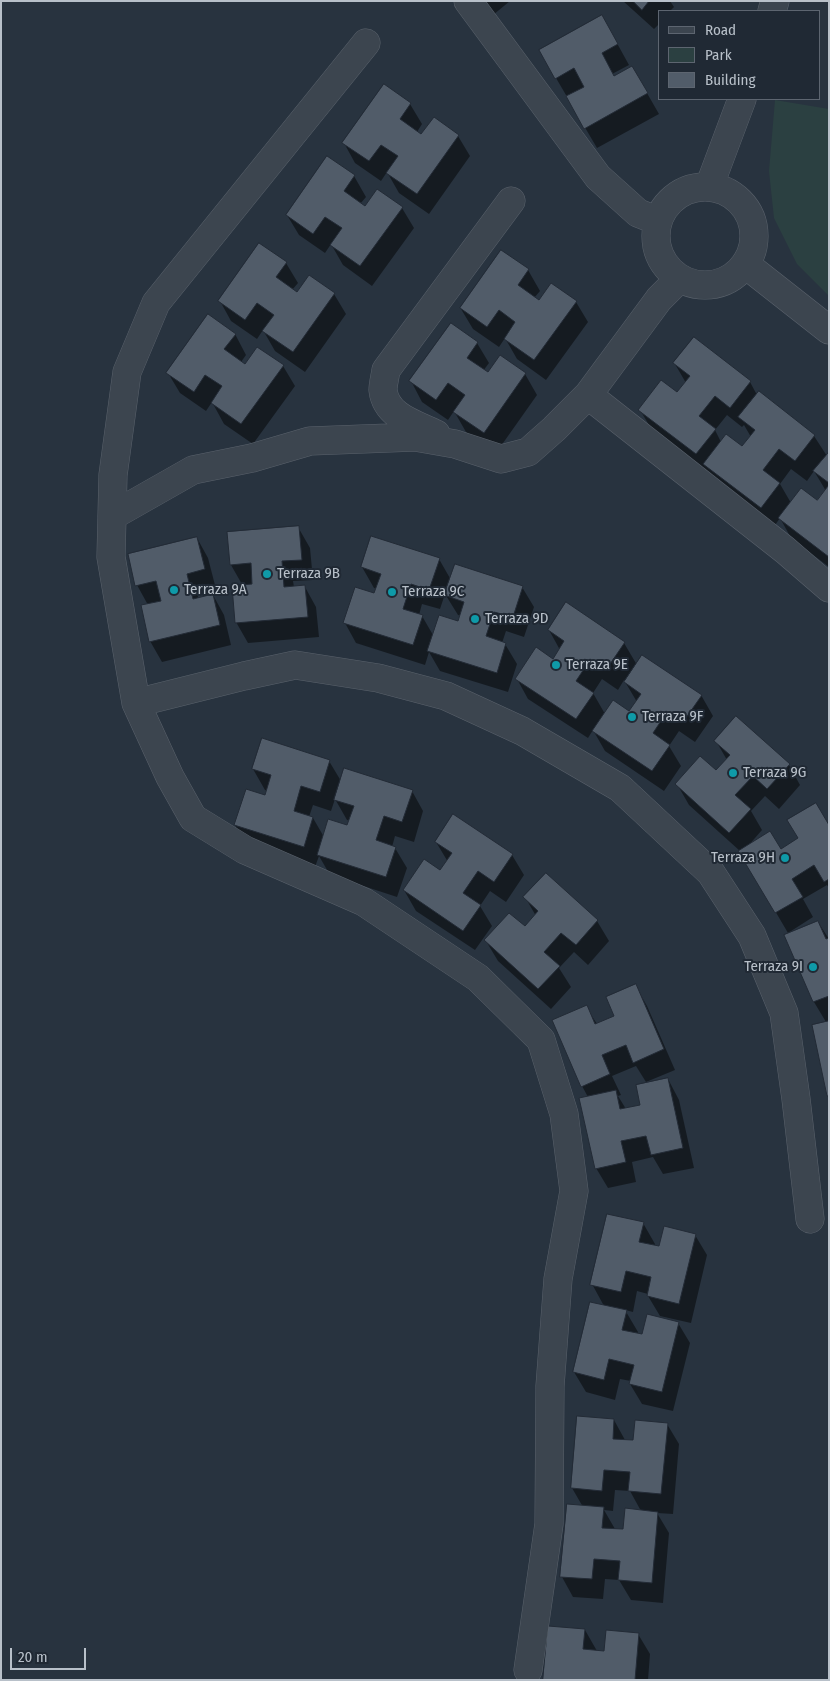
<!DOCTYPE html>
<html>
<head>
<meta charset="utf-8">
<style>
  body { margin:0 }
  #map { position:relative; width:830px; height:1681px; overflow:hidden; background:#28333f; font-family:"Fira Sans Condensed",sans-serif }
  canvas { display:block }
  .frame { position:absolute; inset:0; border:2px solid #b8c0c9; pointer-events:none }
  .legend { position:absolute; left:658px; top:10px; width:162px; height:90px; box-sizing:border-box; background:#202934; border:1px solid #5d6570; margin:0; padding:6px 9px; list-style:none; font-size:15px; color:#b8c0c9 }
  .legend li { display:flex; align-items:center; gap:10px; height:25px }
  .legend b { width:25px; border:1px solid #5d6570 }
  .scale { position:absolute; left:10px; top:1648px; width:76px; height:22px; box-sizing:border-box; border:2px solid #b8c0c9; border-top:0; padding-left:6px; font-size:15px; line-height:18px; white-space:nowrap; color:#b8c0c9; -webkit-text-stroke:4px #202934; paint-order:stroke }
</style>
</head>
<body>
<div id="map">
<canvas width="830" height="1681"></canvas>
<div class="frame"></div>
<ul class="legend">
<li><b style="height:6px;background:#3c454f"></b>Road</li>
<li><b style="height:14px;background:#2b4041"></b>Park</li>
<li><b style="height:14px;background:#515c69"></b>Building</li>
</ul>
<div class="scale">20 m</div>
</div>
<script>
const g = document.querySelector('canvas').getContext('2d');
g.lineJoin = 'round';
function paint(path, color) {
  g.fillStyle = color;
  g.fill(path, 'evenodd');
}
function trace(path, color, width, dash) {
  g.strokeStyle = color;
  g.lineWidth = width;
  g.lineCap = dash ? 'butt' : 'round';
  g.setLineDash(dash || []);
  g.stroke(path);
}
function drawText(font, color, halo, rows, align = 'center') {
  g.font = font + ' "Fira Sans Condensed",sans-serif';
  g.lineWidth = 4;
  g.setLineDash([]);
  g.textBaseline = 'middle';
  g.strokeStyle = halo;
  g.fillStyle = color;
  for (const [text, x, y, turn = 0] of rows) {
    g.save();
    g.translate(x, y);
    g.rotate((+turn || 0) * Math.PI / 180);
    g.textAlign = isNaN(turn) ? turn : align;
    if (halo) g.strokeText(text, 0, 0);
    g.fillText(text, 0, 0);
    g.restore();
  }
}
const green = new Path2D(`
  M775,100L829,109V296L797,264L774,218L769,171Z`);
const shadow = new Path2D(`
  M483,1H510L493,15Z
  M623,1H670L674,7L670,11H659V24L654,29Z
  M602,16L629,65L612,74L614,77L632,67L659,114L597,148L556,78Z
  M384,86L410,104L422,124L417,132L421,135L458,136L470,156L429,214L399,193L387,172L381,181L355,163L344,143Z
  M328,158L354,176L366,197L360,204L365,208H402L414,228L372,286L343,265L331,244L325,253L299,235L287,215Z
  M286,263L298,283L292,290L297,294H334L346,314L305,372L275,351L263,330L257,339L231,321L220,301Z
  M528,270L540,291L534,298L539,301L576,302L588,322L546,380L517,359L505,338L499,347L473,329L461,309Z
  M235,334L246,355L241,362L246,366H283L295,386L253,444L224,424L212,402L206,411L180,393L168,373Z
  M477,343L489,363L483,371L488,374L501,357L525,374L537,395L496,453L466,432L454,411L448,420L422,402L411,381Z
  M675,364L750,382L757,395L814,436L827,456L829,454V567L791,538L780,518L773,528L716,484L709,472L708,474L652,430L640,410L678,394L686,383ZM727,415L742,427L744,425L751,437L742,448L721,442L715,430ZM791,469L807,481L814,471L826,491L817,502L791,503L780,484Z
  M298,527L310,548L313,580L293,581L294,587H305L316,607L319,637L248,643L236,622L243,586L231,565Z
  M197,538L208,558L216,589L197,594L199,599L213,595L224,615L231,645L162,662L150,641L148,605L137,585Z
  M439,559L451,580L522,587L534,607L524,637L506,631L502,643L505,644L517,664L508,692L440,671L429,652L425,665L356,643L345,623L375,595L377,589L374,588L362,567ZM445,594L458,615L461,616L459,623L433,635L422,616L419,615L422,604L440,609Z
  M566,604L624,643L637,665L701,695L713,716L695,742L679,731L669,746L681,766L664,791L605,751L593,730L588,738L528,699L517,679L553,660L560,650L549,630ZM602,679L618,690L624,680L637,702L630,713L605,714L593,693Z
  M716,741L789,765L800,785L779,809L765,796L751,811L762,830L748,846L780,851L829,827V888L827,885L803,899L813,917L788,933L740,851L689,805L677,784L716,771L727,760Z
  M329,761L341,781L412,791L423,811L414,842L395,836L392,847L395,848L407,868L397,897L330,875L319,856L315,867L247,845L235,825L266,797L268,791L265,790L253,769ZM335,799L347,820L350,821L348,827L324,837L313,818L309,817L313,805L331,811Z
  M436,842L512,855L524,875L506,902L490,891L480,906L492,926L475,950L416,911L404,890L441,872L448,862Z
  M546,874L597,921L609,941L588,965L574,952L559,968L571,987L551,1009L498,961L486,941L525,928L536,916L525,897Z
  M818,922L829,939V1021L826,1022L814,1002L786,936Z
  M635,985L647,1006L675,1070L646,1082L636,1066L612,1076L621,1095L618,1096L626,1109L642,1106L668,1079L679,1100L694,1168L663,1174L653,1157L632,1162L636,1182L608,1188L596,1168L588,1097L582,1086L586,1007L597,1024L615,1016Z
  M643,1223L655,1244L654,1247L660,1248L695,1235L707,1255L691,1323L660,1316L648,1296V1294L637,1291L633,1312L625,1310L638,1332L637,1335L643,1336L678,1323L690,1343L673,1411L642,1404L630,1384L631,1381L620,1379L615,1400L586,1392L574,1372L604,1306L592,1284Z
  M614,1420L625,1440L634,1442L667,1424L679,1444L673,1514L657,1513L669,1533L663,1603L631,1600L619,1580L605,1579L603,1599L573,1597L562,1577L583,1507L572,1488ZM615,1490L630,1491L641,1511L624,1531L615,1529L604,1510L613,1511Z
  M585,1630L597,1651L605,1652L638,1634L650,1654L648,1680H544Z`);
const building = new Path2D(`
  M633,1H649L642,10Z
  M602,15L618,44L602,53L614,76L632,66L648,93L584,129L566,96L584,87L574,68L555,79L539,50Z
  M384,84L411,103L400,119L421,134L434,117L459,135L417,194L386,173L398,156L381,145L369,161L342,143Z
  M327,156L355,175L344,191L365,206L377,189L403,207L360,266L330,245L342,228L325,217L313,234L286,215Z
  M259,243L287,262L276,277L297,292L309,275L335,293L293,352L262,331L274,315L257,303L245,320L218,301Z
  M501,250L529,269L518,285L539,300L551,283L577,301L534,360L504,339L515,322L499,310L487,327L460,308Z
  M208,314L236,334L224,349L245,364L257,347L284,365L241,424L211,403L222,386L205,375L194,392L166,373Z
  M451,323L478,342L467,358L488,372L500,355L526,373L484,433L453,412L465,395L448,383L436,400L409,381Z
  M694,337L751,381L730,408L715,396L699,416L716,429L696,454L638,410L661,380L677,392L690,376L673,363Z
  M759,391L815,435L795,461L779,449L763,470L780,483L761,508L703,464L726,434L742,446L755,430L738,417Z
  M829,452V483L813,471Z
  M829,485V557L778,518L801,488L817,500Z
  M299,526L302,560L282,561L284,587L305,585L308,617L235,623L232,586L252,584L251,563L230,565L227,532Z
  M371,536L440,558L429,590L411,584L403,609L423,615L413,645L343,623L355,587L374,593L381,574L361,567Z
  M197,537L205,569L187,574L193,599L213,594L220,625L149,642L141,605L161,601L156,581L135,586L128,554Z
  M455,564L523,586L513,617L494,612L486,636L506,643L497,673L427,651L439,615L458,621L464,602L444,595Z
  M566,602L625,642L606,670L590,660L576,681L594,693L576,719L515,679L536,647L553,659L564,641L548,630Z
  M642,655L702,695L683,722L667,712L653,733L670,745L652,771L592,731L613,700L629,711L641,694L624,682Z
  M736,716L790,764L767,789L753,776L735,795L751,809L729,833L675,784L700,756L716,770L730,755L714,741Z
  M262,738L330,760L320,792L301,786L294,811L313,817L304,847L234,825L246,789L265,795L271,775L252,769Z
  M344,768L413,790L402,822L384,816L376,840L396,847L386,877L317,855L328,819L347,825L354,806L334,800Z
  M816,803L829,825V879L824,882L814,865L792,879L803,897L775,913L738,851L770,831L781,849L798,838L787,820Z
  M453,814L513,854L494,882L478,871L463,893L481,905L463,931L403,890L424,859L440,870L452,853L435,842Z
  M546,873L598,920L576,945L561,933L544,952L560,966L538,989L484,940L509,913L525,926L538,911L523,897Z
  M818,921L826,939L829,938V996L813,1002L784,935Z
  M636,984L664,1049L633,1063L626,1045L602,1055L610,1074L581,1087L552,1020L587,1005L595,1024L614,1016L606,997Z
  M829,1021V1096H827L812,1025Z
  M668,1078L683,1148L651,1155L646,1136L621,1141L626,1162L595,1169L579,1098L616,1090L620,1109L640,1105L636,1085Z
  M607,1214L644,1222L639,1242L659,1246L664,1226L696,1234L679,1304L647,1296L651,1277L626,1271L621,1292L590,1285Z
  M590,1302L627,1310L622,1330L642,1334L647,1314L679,1322L662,1392L629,1384L634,1365L609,1359L604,1380L573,1372Z
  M577,1416L614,1419L613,1439L633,1440L635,1420L668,1423L661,1494L628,1491L630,1472L604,1470L602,1491L571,1488Z
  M567,1504L604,1507L602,1528L623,1529L625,1508L658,1512L652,1583L618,1580L620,1561L594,1559L592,1579L560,1577Z
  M548,1626L585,1629L583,1649L604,1651L606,1630L639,1633L635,1680H543Z`);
const minor = new Path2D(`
  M468,1L598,177L638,213L658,221
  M772,11L775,1
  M366,43L156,303L127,372L113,475L111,557L136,703L170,777L193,818L245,850L364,902L478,978L541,1040L564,1114L574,1191L558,1279L550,1386L549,1524L528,1670
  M656 236a49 49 0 1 1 98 0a49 49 0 1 1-98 0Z
  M709,187L742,99
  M745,264L829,330
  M588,395L785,550L829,588
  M436,434C416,424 386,417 383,390C383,384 385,377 386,370L511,201
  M112,516L193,470L252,458L310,441L415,437L455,444L501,459L528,452L554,429L588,395L659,299L679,279
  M136,703L244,676L295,665L378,678L446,696L522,731L620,788L711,873L752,936L784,1013L796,1099L810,1219`);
const markers = [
  [267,574,5,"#0f9aa8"],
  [174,590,5,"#0f9aa8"],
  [392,592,5,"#0f9aa8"],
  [475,619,5,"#0f9aa8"],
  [556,665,5,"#0f9aa8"],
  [632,717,5,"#0f9aa8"],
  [733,773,5,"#0f9aa8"],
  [785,858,5,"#0f9aa8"],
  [813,967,5,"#0f9aa8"]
];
const poiNames = [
  ["Terraza 9B",277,574],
  ["Terraza 9A",184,590],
  ["Terraza 9C",402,592],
  ["Terraza 9D",485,619],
  ["Terraza 9E",566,665],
  ["Terraza 9F",642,717],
  ["Terraza 9G",743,773],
  ["Terraza 9H",775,858,"right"],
  ["Terraza 9I",803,967,"right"]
];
paint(green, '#2b4041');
paint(shadow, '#0007');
paint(building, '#515c69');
trace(building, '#232b36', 1);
trace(minor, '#5a626c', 29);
trace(minor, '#3c454f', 28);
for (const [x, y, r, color] of markers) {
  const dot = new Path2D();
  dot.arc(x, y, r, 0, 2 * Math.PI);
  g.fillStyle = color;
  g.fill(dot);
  trace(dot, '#202934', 2);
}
drawText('15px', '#b8c0c9', '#202934', poiNames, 'left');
</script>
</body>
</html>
